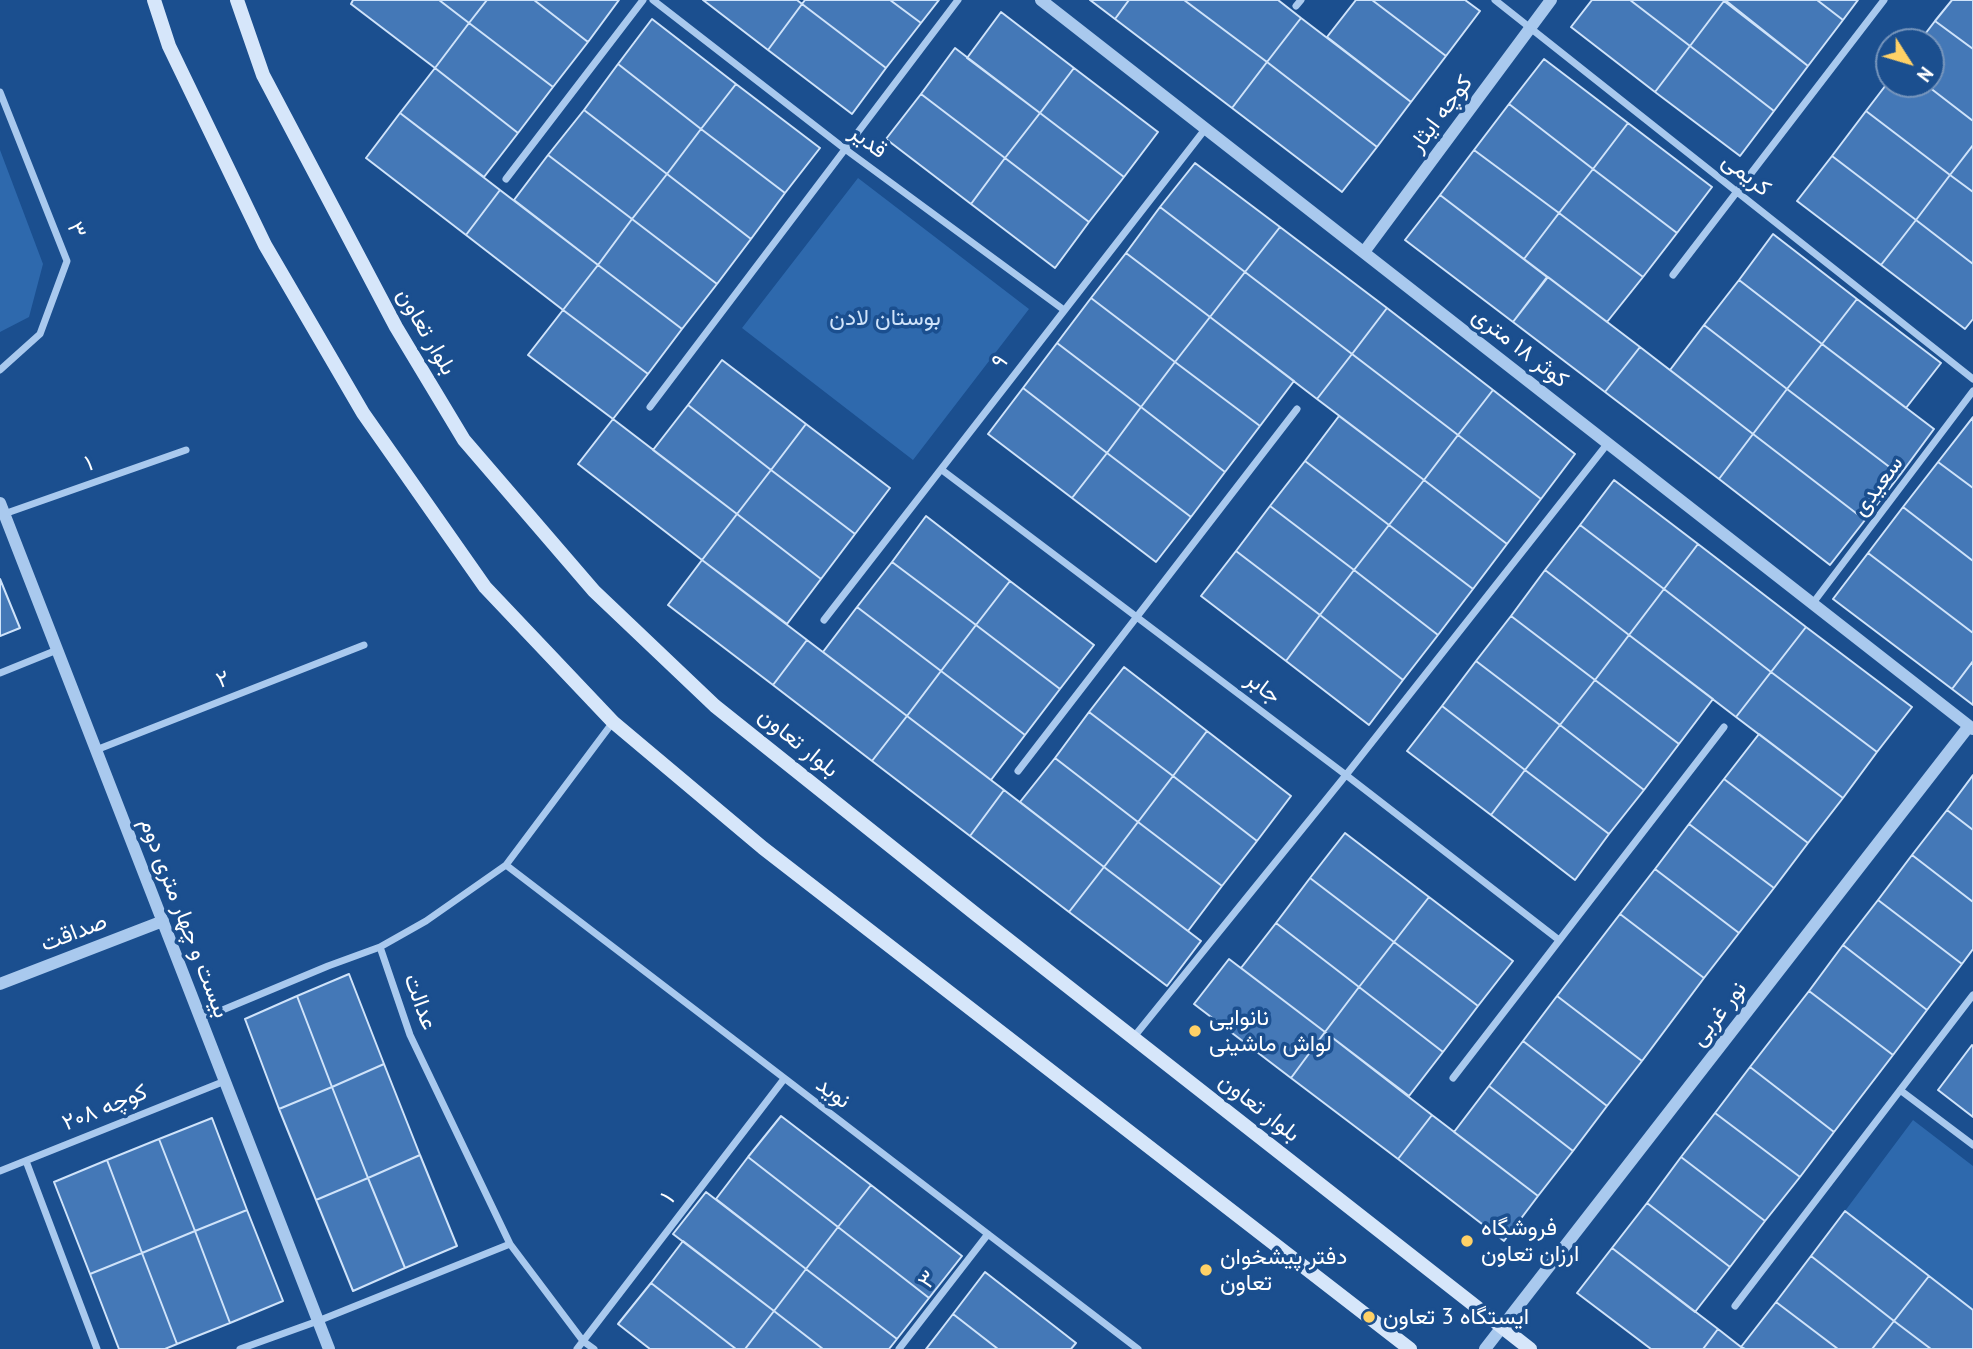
<!DOCTYPE html>
<html>
<head>
<meta charset="utf-8">
<style>
  body { margin:0 }
  #map { position:relative; width:1973px; height:1349px; overflow:hidden; background:#1b4f8f; font-family:"PT Sans",sans-serif }
  canvas { display:block }
  .north { position:absolute; left:1875px; top:28px; width:70px; height:70px; box-sizing:border-box; background:#1b4f8f; border:2px solid #7695bc; border-radius:50%; rotate:127deg; font-size:19px; font-weight:700; line-height:28px; text-align:center; color:#fff }
  .north::after { content:''; display:block; margin:auto; width:24px; height:32px; background:#ffd166; clip-path:polygon(50% 0,100% 100%,50% 72%,0 100%) }
</style>
</head>
<body>
<div id="map">
<canvas width="1973" height="1349"></canvas>
<div class="north">N</div>
</div>
<script>
const g = document.querySelector('canvas').getContext('2d');
g.lineJoin = 'round';
function paint(path, color) {
  g.fillStyle = color;
  g.fill(path, 'evenodd');
}
function trace(path, color, width, dash) {
  g.strokeStyle = color;
  g.lineWidth = width;
  g.lineCap = dash ? 'butt' : 'round';
  g.setLineDash(dash || []);
  g.stroke(path);
}
function drawText(font, color, halo, rows, align = 'center') {
  g.font = font + ' "PT Sans",Vazirmatn,sans-serif';
  g.lineWidth = 7;
  g.setLineDash([]);
  g.textBaseline = 'middle';
  g.strokeStyle = halo;
  g.fillStyle = color;
  for (const [text, x, y, turn = 0] of rows) {
    g.save();
    g.translate(x, y);
    g.rotate((+turn || 0) * Math.PI / 180);
    g.textAlign = isNaN(turn) ? turn : align;
    if (halo) g.strokeText(text, 0, 0);
    g.fillText(text, 0, 0);
    g.restore();
  }
}
const green = new Path2D(`
  M0,150L43,264L29,317L0,332Z
  M858,178L1029,309L913,460L742,328Z
  M1913,1120L1973,1166V1310L1845,1211Z`);
const building = new Path2D(`
  M353,0H439L469,23L435,68L351,4Z
  M439,0H487L469,23Z
  M487,0H534L588,42L553,87L469,23Z
  M534,0H619L588,42Z
  M703,0H797L802,4L768,50Z
  M805,0H890L921,23L886,68L802,4Z
  M890,0H939L921,23Z
  M1090,0H1129L1115,19Z
  M1129,0H1184L1267,62L1232,108L1115,19Z
  M1184,0H1278L1301,18L1267,62Z
  M1356,0H1372L1446,56L1411,102L1327,37Z
  M1372,0H1465L1480,11L1446,56Z
  M1592,0H1630L1690,46L1655,92L1571,27Z
  M1630,0H1723L1724,1L1690,46Z
  M1725,0H1817L1843,20L1808,66Z
  M1817,0H1858L1843,20Z
  M1952,0H1973V49L1935,21Z
  M1724,1L1808,66L1774,111L1690,46Z
  M802,4L886,68L852,114L768,50Z
  M1001,12L1074,68L1040,113L967,58Z
  M1301,18L1411,102L1377,147L1267,62Z
  M652,19L736,84L701,129L618,64Z
  M1935,21L1973,49V121L1925,84H1931V42H1919Z
  M469,23L553,87L518,133L435,68Z
  M1690,46L1774,111L1740,156L1655,92Z
  M955,48L1040,113L1005,158L921,94Z
  M1544,59L1628,123L1593,169L1509,104Z
  M1267,62L1377,147L1342,192L1232,108Z
  M618,64L701,129L667,174L584,110Z
  M435,68L518,133L484,177L400,113Z
  M1074,68L1158,132L1124,177L1040,113Z
  M1889,81V84H1925L1973,121V145L1950,175L1866,111Z
  M736,84L820,148L785,193L701,129Z
  M921,94L1005,158L971,204L886,139Z
  M1509,104L1593,169L1559,213L1474,150Z
  M584,110L667,174L632,219L548,155Z
  M1866,111L1950,175L1916,220L1832,156Z
  M400,113L500,190L466,235L366,158Z
  M1040,113L1124,177L1089,222L1005,158Z
  M1628,123L1712,187L1677,233L1593,169Z
  M701,129L785,193L751,239L667,174Z
  M1973,145V192L1950,175Z
  M1474,150L1559,213L1524,259L1440,195Z
  M548,155L632,219L598,265L514,200Z
  M1832,156L1916,220L1881,265L1797,201Z
  M1005,158L1089,222L1055,268L971,204Z
  M1195,163L1280,227L1245,272L1160,207Z
  M1593,169L1677,233L1643,277L1559,213Z
  M667,174L751,239L717,284L632,219Z
  M1950,175L1973,192V264L1916,220Z
  M500,190L598,265L563,310L466,235Z
  M1440,195L1547,277L1513,322L1405,240Z
  M1160,207L1245,272L1210,317L1126,253Z
  M1559,213L1643,277L1607,322L1524,259Z
  M632,219L717,284L682,329L598,265Z
  M1916,220L1973,264V319L1965,329L1881,265Z
  M1280,227L1387,308L1352,354L1245,272Z
  M1773,234L1857,299L1822,344L1739,280Z
  M1126,253L1210,317L1175,362L1091,298Z
  M598,265L682,329L648,374L563,310Z
  M1245,272L1352,354L1317,399L1210,317Z
  M1548,277L1640,347L1605,392L1513,322Z
  M1739,280L1822,344L1787,389L1704,325Z
  M1091,298L1175,362L1141,407L1057,343Z
  M1857,299L1941,363L1906,408L1822,344Z
  M1387,308L1493,390L1458,435L1352,354Z
  M563,310L648,374L613,419L528,355Z
  M1210,317L1294,381L1260,426L1175,362Z
  M1704,325L1787,389L1753,434L1670,370Z
  M1057,343L1141,407L1107,453L1023,388Z
  M1822,344L1934,429L1900,475L1787,389Z
  M1640,347L1753,434L1719,479L1605,392Z
  M1352,354L1458,435L1424,480L1317,399Z
  M722,360L806,424L771,470L688,405Z
  M1175,362L1260,426L1225,472L1141,407Z
  M1023,388L1107,453L1072,498L988,434Z
  M1787,389L1900,475L1865,520L1753,434Z
  M1493,390L1575,454L1541,499L1458,435Z
  M688,405L771,470L737,514L653,450Z
  M1141,407L1225,472L1191,517L1107,453Z
  M1339,416L1424,480L1389,525L1305,461Z
  M1973,417V488L1938,462Z
  M613,419L737,514L702,560L578,464Z
  M806,424L890,488L855,534L771,470Z
  M1753,434L1865,520L1830,565L1719,479Z
  M1458,435L1541,499L1507,544L1424,480Z
  M1107,453L1191,517L1156,562L1072,498Z
  M1305,461L1389,525L1354,570L1270,506Z
  M1938,462L1973,488V561L1903,507Z
  M771,470L855,534L821,579L737,514Z
  M1424,480L1507,544L1473,589L1389,525Z
  M1614,480L1698,544L1664,589L1580,525Z
  M1270,506L1354,570L1320,615L1236,551Z
  M1903,507L1973,561V633L1868,553Z
  M737,514L821,579L787,624L702,560Z
  M926,516L1010,581L976,625L892,562Z
  M1389,525L1473,589L1438,635L1354,570Z
  M1580,525L1664,589L1629,635L1545,570Z
  M1698,544L1806,627L1771,672L1664,589Z
  M1236,551L1320,615L1286,661L1201,596Z
  M1868,553L1973,633V661L1952,689L1833,599Z
  M702,560L807,640L773,685L668,605Z
  M892,562L976,625L941,671L857,607Z
  M1354,570L1438,635L1403,680L1320,615Z
  M1545,570L1629,635L1595,680L1511,616Z
  M0,579L20,628L0,636Z
  M1010,581L1094,645L1060,689L976,625Z
  M1664,589L1771,672L1736,717L1629,635Z
  M857,607L941,671L907,716L823,652Z
  M1320,615L1403,680L1369,725L1286,661Z
  M1511,616L1595,680L1560,725L1476,661Z
  M976,625L1060,689L1025,735L941,671Z
  M1806,627L1912,707L1877,752L1771,672Z
  M1629,635L1713,699L1679,744L1595,680Z
  M807,640L907,716L872,761L773,685Z
  M1476,661L1560,725L1525,770L1442,706Z
  M1973,661V705L1952,689Z
  M1124,667L1207,731L1173,776L1089,712Z
  M941,671L1025,735L991,780L907,716Z
  M1771,672L1877,752L1843,798L1736,717Z
  M1595,680L1679,744L1644,790L1560,725Z
  M1442,706L1525,770L1491,815L1407,751Z
  M1089,712L1173,776L1138,822L1055,758Z
  M907,716L1004,790L970,836L872,761Z
  M1560,725L1644,790L1609,834L1525,770Z
  M1207,731L1291,796L1257,841L1173,776Z
  M1759,734L1843,798L1808,843L1724,779Z
  M1055,758L1138,822L1104,867L1020,802Z
  M1525,770L1609,834L1575,880L1491,815Z
  M1973,775V830L1947,810Z
  M1173,776L1257,841L1222,886L1138,822Z
  M1724,779L1808,843L1774,888L1689,824Z
  M1004,790L1104,867L1069,912L970,836Z
  M1947,810L1973,830V902L1912,855Z
  M1138,822L1222,886L1188,931L1104,867Z
  M1689,824L1774,888L1739,933L1655,869Z
  M1345,833L1429,897L1394,942L1310,878Z
  M1912,855L1973,902V949L1962,964L1878,900Z
  M1104,867L1201,941L1167,986L1069,912Z
  M1655,869L1739,933L1704,978L1620,914Z
  M1310,878L1394,942L1359,987L1276,923Z
  M1429,897L1513,961L1478,1006L1394,942Z
  M1878,900L1962,964L1927,1010L1843,945Z
  M1620,914L1704,978L1642,1061L1557,996Z
  M1276,923L1359,987L1325,1032L1241,968Z
  M1394,942L1478,1006L1443,1052L1359,987Z
  M1843,945L1927,1010L1893,1055L1809,991Z
  M1229,959L1325,1032L1291,1078L1194,1004Z
  M349,974L384,1064L332,1087L297,996Z
  M1359,987L1443,1052L1409,1096L1325,1032Z
  M1809,991L1893,1055L1834,1132L1750,1067Z
  M297,996L332,1087L279,1109L245,1019Z
  M1557,996L1642,1061L1607,1106L1523,1041Z
  M1325,1032L1432,1115L1398,1159L1291,1078Z
  M1523,1041L1607,1106L1573,1151L1489,1086Z
  M1972,1045L1973,1046V1117L1938,1090Z
  M384,1064L420,1155L368,1178L332,1087Z
  M1750,1067L1834,1132L1800,1177L1715,1113Z
  M1489,1086L1573,1151L1538,1196L1454,1132Z
  M332,1087L368,1178L316,1200L279,1109Z
  M1715,1113L1800,1177L1765,1221L1681,1157Z
  M1432,1115L1538,1196L1504,1241L1398,1159Z
  M781,1116L871,1185L838,1227L748,1157Z
  M212,1118L247,1210L195,1231L159,1139Z
  M159,1139L195,1231L142,1253L107,1160Z
  M420,1155L457,1246L405,1268L368,1178Z
  M748,1157L838,1227L806,1269L716,1199Z
  M1681,1157L1765,1221L1730,1267L1647,1203Z
  M107,1160L142,1253L90,1274L54,1182Z
  M368,1178L405,1268L353,1291L316,1200Z
  M871,1185L962,1256L929,1298L838,1227Z
  M706,1192L806,1269L774,1311L673,1234Z
  M1647,1203L1730,1267L1695,1312L1612,1248Z
  M247,1210L283,1301L230,1323L195,1231Z
  M1845,1211L1929,1276L1894,1321L1811,1256Z
  M838,1227L929,1298L897,1339L806,1269Z
  M195,1231L230,1323L177,1344L142,1253Z
  M683,1241L774,1311L745,1349H736L651,1283Z
  M1612,1248L1718,1329L1703,1349H1651L1577,1293Z
  M142,1253L177,1344L165,1349H119L90,1274Z
  M1811,1256L1894,1321L1872,1349H1838L1776,1302Z
  M806,1269L897,1339L889,1349H823L774,1311Z
  M985,1272L1076,1343L1071,1349H998L953,1314Z
  M1929,1276L1973,1310V1349H1931L1894,1321Z
  M651,1283L736,1349H650L618,1324Z
  M1776,1302L1838,1349H1745L1741,1347Z
  M774,1311L823,1349H745Z
  M953,1314L998,1349H926Z
  M1894,1321L1931,1349H1872Z
  M1718,1329L1741,1347L1745,1349H1703Z`);
const minor = new Path2D(`
  M653,0L845,149L1064,310
  M1495,0L1973,379
  M1296,6L1301,0
  M0,92L67,261L40,334L0,370
  M506,179L643,0
  M1673,275L1884,0
  M650,407L958,0
  M942,470L1346,775L1559,940
  M4,514L186,450
  M1813,603L1973,391
  M824,620L1206,128
  M0,673L57,650
  M96,750L364,645
  M1018,771L1297,409
  M506,865L1138,1349
  M201,1019L328,966L380,947
  M1133,1038L1346,775L1608,443
  M1453,1078L1724,727
  M1900,1090L1973,1145
  M26,1161L97,1349
  M0,1171L225,1081
  M1735,1306L1973,995
  M240,1349L318,1321L510,1244
  M577,1349L784,1079
  M594,1349L583,1341L510,1244L410,1035L380,947L426,921L506,865L613,722
  M899,1349L988,1234`);
const tertiary = new Path2D(`
  M1041,0L1973,729
  M1364,252L1551,0
  M0,503L329,1349
  M0,984L163,921
  M1485,1349L1969,726`);
const secondary = new Path2D(`
  M154,0L169,46L265,245L363,413L485,587L613,722L763,848L1410,1349
  M237,0L263,75L396,327L464,440L594,591L715,706L978,916L1530,1349`);
const markers = [
  [1195,1031,7,"#ffd166"],
  [1467,1241,7,"#ffd166"],
  [1206,1270,7,"#ffd166"],
  [1369,1317,7,"#ffd166"]
];
const streetNames = [
  ["کوچه ایثار",1441,114,-53],
  ["قدیر",868,142,37],
  ["کریمی",1746,175,38],
  ["۳",76,230,68],
  ["بلوار تعاون",426,332,60],
  ["کوثر ۱۸ متری",1520,348,38],
  ["۹",1000,362,-53],
  ["۱",89,464,-19],
  ["سعیدی",1878,486,-53],
  ["۲",223,680,-21],
  ["جابر",1263,688,37],
  ["بلوار تعاون",798,743,39],
  ["بیست و چهار متری دوم",184,918,69],
  ["صداقت",74,933,-21],
  ["عدالت",420,1002,70],
  ["نور غربی",1719,1014,-52],
  ["نوید",833,1093,37],
  ["کوچه ۲۰۸",105,1108,-22],
  ["بلوار تعاون",1259,1108,38],
  ["۱",668,1198,-52],
  ["۳",928,1280,-53]
];
const parkNames = [
  ["بوستان لادن",885,318]
];
const poiNames = [
  ["نانوایی",1209,1018],
  ["لواش ماشینی",1209,1044],
  ["فروشگاه",1481,1228],
  ["ارزان تعاون",1481,1254],
  ["دفتر پیشخوان",1220,1257],
  ["تعاون",1220,1283],
  ["ایستگاه 3 تعاون",1383,1317]
];
paint(green, '#2e69ad');
paint(building, '#4478b7');
trace(building, '#cfe3fa', 2);
trace(minor, '#a9c9ee', 7);
trace(tertiary, '#a9c9ee', 12);
trace(secondary, '#d6e6fa', 14);
for (const [x, y, r, color] of markers) {
  const dot = new Path2D();
  dot.arc(x, y, r, 0, 2 * Math.PI);
  g.fillStyle = color;
  g.fill(dot);
  trace(dot, '#1b4f8f', 2.5);
}
drawText('23px', '#fff', '#1b4f8f', streetNames);
drawText('23px', '#cfe3fa', '#1b4f8f', parkNames);
drawText('23px', '#fff', '#1b4f8f', poiNames, 'left');
</script>
</body>
</html>
